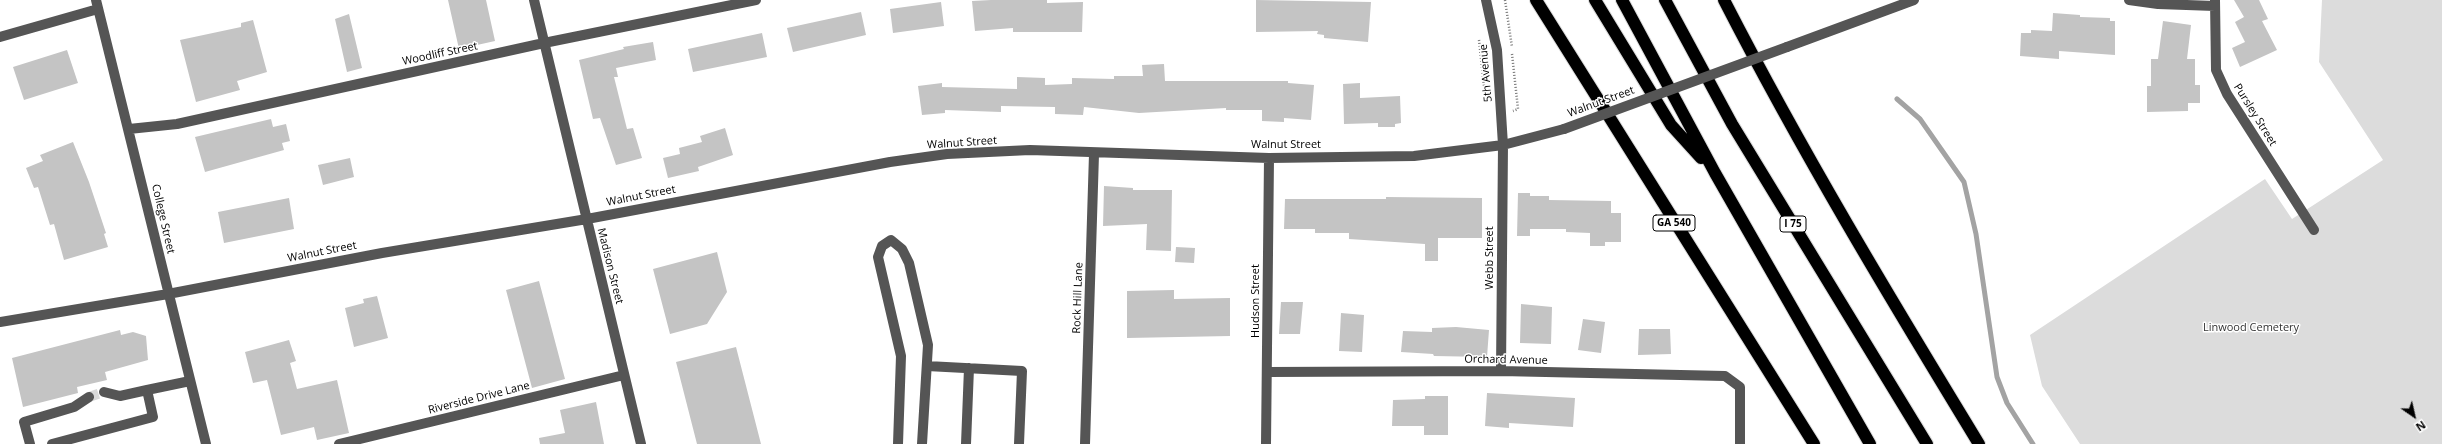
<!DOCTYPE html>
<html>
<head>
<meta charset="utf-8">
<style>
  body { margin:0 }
  #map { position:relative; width:2442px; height:444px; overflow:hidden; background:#fff; font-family:"Open Sans",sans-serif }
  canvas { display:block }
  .north { position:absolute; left:2394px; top:396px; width:40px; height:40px; -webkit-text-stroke:3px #fff; paint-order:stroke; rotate:146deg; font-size:11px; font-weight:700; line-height:16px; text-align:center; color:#000 }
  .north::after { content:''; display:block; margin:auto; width:14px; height:18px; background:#000; clip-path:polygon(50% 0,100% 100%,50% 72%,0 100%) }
</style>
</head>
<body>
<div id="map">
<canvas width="2442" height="444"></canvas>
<div class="north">N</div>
</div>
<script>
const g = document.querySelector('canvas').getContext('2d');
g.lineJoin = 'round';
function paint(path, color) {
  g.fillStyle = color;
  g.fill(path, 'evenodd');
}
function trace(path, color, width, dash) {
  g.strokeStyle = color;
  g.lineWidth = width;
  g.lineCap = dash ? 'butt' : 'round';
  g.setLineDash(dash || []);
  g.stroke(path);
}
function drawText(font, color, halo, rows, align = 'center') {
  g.font = font + ' "Open Sans",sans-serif';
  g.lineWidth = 3;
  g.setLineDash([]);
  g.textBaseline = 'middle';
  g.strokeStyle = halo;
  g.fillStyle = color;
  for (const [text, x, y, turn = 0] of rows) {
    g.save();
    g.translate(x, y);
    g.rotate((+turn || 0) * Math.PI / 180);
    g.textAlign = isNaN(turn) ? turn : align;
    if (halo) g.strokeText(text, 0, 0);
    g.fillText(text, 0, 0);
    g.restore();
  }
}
const green = new Path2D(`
  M2322,0H2442V444H2080L2042,386L2030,335L2265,179L2292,219L2383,160L2319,62Z`);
const stream = new Path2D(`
  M1897,99L1920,119L1964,182L1976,234L1997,377L2007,403L2033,444`);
const building = new Path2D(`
  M448,0H486L495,41L459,49Z
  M991,0H1047V3L1083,2L1082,32H1013V28L975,31L972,1Z
  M1256,0L1371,2L1368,42L1324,38V35L1317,34L1318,31L1256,32Z
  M2234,0H2259L2268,19L2262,21L2277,50L2240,67L2232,48L2245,42L2235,22L2244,17Z
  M941,2L944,26L893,33L890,9Z
  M861,12L866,35L793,52L787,28Z
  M2053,13L2080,15V17L2110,18V21H2115V55L2059,51V59L2020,56L2021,33H2031V30L2052,31Z
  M349,14L362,68L347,72L335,19Z
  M253,20L267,72L237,81L240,90L196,102L180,40L241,27V23Z
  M2163,21L2191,25L2187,59H2195V85H2200V103H2188V111L2147,112V86H2151V59H2158Z
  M762,33L767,57L693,72L688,49Z
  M653,42L656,60L616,68L618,77H614L627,129L633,128L642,158L616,165L600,118L593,119L579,60L624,49L623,47Z
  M67,50L78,83L24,100L13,67Z
  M1164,64L1165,81H1288V83L1314,85L1311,120L1284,118V122L1262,121V110H1226V108L1139,113L1084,107L1083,115L1055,114V107L1001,106V112L945,110V113L922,115L918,86L942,83V87L1017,89V77L1045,78V85L1072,84V78L1114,79V76H1143L1142,65Z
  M1360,83V98L1400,96L1401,123L1395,124V127H1378V123L1344,124L1343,84Z
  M271,119L273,127L286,124L290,141L282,143L284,150L205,172L195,137Z
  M725,128L733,155L698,167L699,171L668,178L663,158L680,154L679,148L702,142L700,136Z
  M73,142L89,182L106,233L104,234L108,247L64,260L54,224L50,225L38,187L34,188L26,168L43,161L40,155Z
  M350,158L354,177L323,185L318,165Z
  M1104,186L1133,188V190H1172L1171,251L1146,250L1147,224L1103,226Z
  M1518,193H1530V196H1549V200L1611,201V213H1621V242H1605V246H1590V233L1566,232V229H1530V236H1517Z
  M1386,197L1482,198V238H1438V261H1425V244L1349,239V233H1315V229H1284L1285,199H1386Z
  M289,198L294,229L224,243L218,212Z
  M1176,247L1195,248L1194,263L1175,262Z
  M717,252L727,292L707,324L670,334L653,269Z
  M539,281L565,379L532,388L506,290Z
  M1174,290V299L1230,298V336L1127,338V291Z
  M377,296L388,338L354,347L345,308L364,303L363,299Z
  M1281,302H1303L1300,334H1279Z
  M1521,304L1552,307L1551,344L1520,343Z
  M1341,313L1364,315L1362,352L1339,351Z
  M1583,319L1605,322L1601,353L1578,350Z
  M1456,327L1489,330L1487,357L1434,356L1433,354L1401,352L1403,331L1432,332V328Z
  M1639,329H1670L1671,354L1638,355Z
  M120,330L121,335L133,332L146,336L148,360L105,372L107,380L77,387L78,393L23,407L12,358Z
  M289,340L296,361L290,363L297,389L337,380L349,433L317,440L314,427L281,435L267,380L253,383L245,352Z
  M736,347L761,444H697L676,362Z
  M1487,393L1575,398L1573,427L1509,423V428L1485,426Z
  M1425,396H1448V435H1424V426H1392L1393,400L1425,399Z
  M596,402L604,444H540L539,438L565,433L560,410Z`);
const minorTunnel = new Path2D(`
  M89,397L104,392`);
const path = new Path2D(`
  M1505,0L1512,47
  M1479,40L1484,86
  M1512,54L1518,109L1513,111`);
const minor = new Path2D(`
  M96,0L206,444
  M534,0L641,444
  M1486,0L1497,50L1503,145L1501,371
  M2129,0L2158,4L2215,6
  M2215,0L2216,70L2227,94L2314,230
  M0,37L98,9
  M1787,47L1914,0
  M129,129L177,124L544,43L756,0
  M0,322L168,294L382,253L587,219L890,162L947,154L1030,150L1269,158L1414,156L1503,145L1564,129
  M927,366L1022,371L1019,444
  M1268,372L1501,371L1725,376L1740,387V444
  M104,392L120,396L147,390
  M30,444L24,422L74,407L89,397
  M52,444L153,417L147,390L190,381
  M339,444L624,375
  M898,444L901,356L878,257L882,246L891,240L902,249L909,263L928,345L922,444
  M966,444L969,368
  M1085,444L1094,154
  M1266,444L1269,158`);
const highway = new Path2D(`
  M1536,0L1814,444
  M1595,0L1671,125L1701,158
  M1622,0L1715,173L1870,444
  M1665,0L1732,124L1927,444
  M1724,0C1802,152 1890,298 1979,444`);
const minorBridge = new Path2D(`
  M1564,129L1787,47`);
const shields = [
  [1674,223,42],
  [1793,224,26]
];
const shieldNames = [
  ["GA 540",1674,223],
  ["I 75",1793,224]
];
const streetNames = [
  ["Woodliff Street",440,54,-12],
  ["5th Avenue",1486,73,-95],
  ["Walnut Street",1601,102,-20],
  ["Pursley Street",2255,115,58],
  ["Walnut Street",962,143,-4],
  ["Walnut Street",1286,145],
  ["Walnut Street",641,196,-11],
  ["College Street",163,219,77],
  ["Walnut Street",322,252,-11],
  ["Webb Street",1490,258,-90],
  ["Madison Street",610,266,76],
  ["Rock Hill Lane",1078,298,-88],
  ["Hudson Street",1256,301,-90],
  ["Orchard Avenue",1506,360,1],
  ["Riverside Drive Lane",479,398,-14]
];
const parkNames = [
  ["Linwood Cemetery",2251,328]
];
paint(green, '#dcdcdc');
trace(stream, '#a3a3a3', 5);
paint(building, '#c4c4c4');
trace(minorTunnel, '#d9d9d9', 10, [10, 5]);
trace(highway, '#dbdbdb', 14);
trace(path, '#777', 2.5, [1, 2]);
trace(minor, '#555', 10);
trace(highway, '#000', 12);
trace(minorBridge, '#555', 10);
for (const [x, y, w] of shields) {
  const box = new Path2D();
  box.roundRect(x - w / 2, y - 8, w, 16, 3);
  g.fillStyle = '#fff';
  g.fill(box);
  trace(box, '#000', 1);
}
drawText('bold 10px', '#000', null, shieldNames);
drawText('11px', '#000', '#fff', streetNames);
drawText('11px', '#333', '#fff', parkNames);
</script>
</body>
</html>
